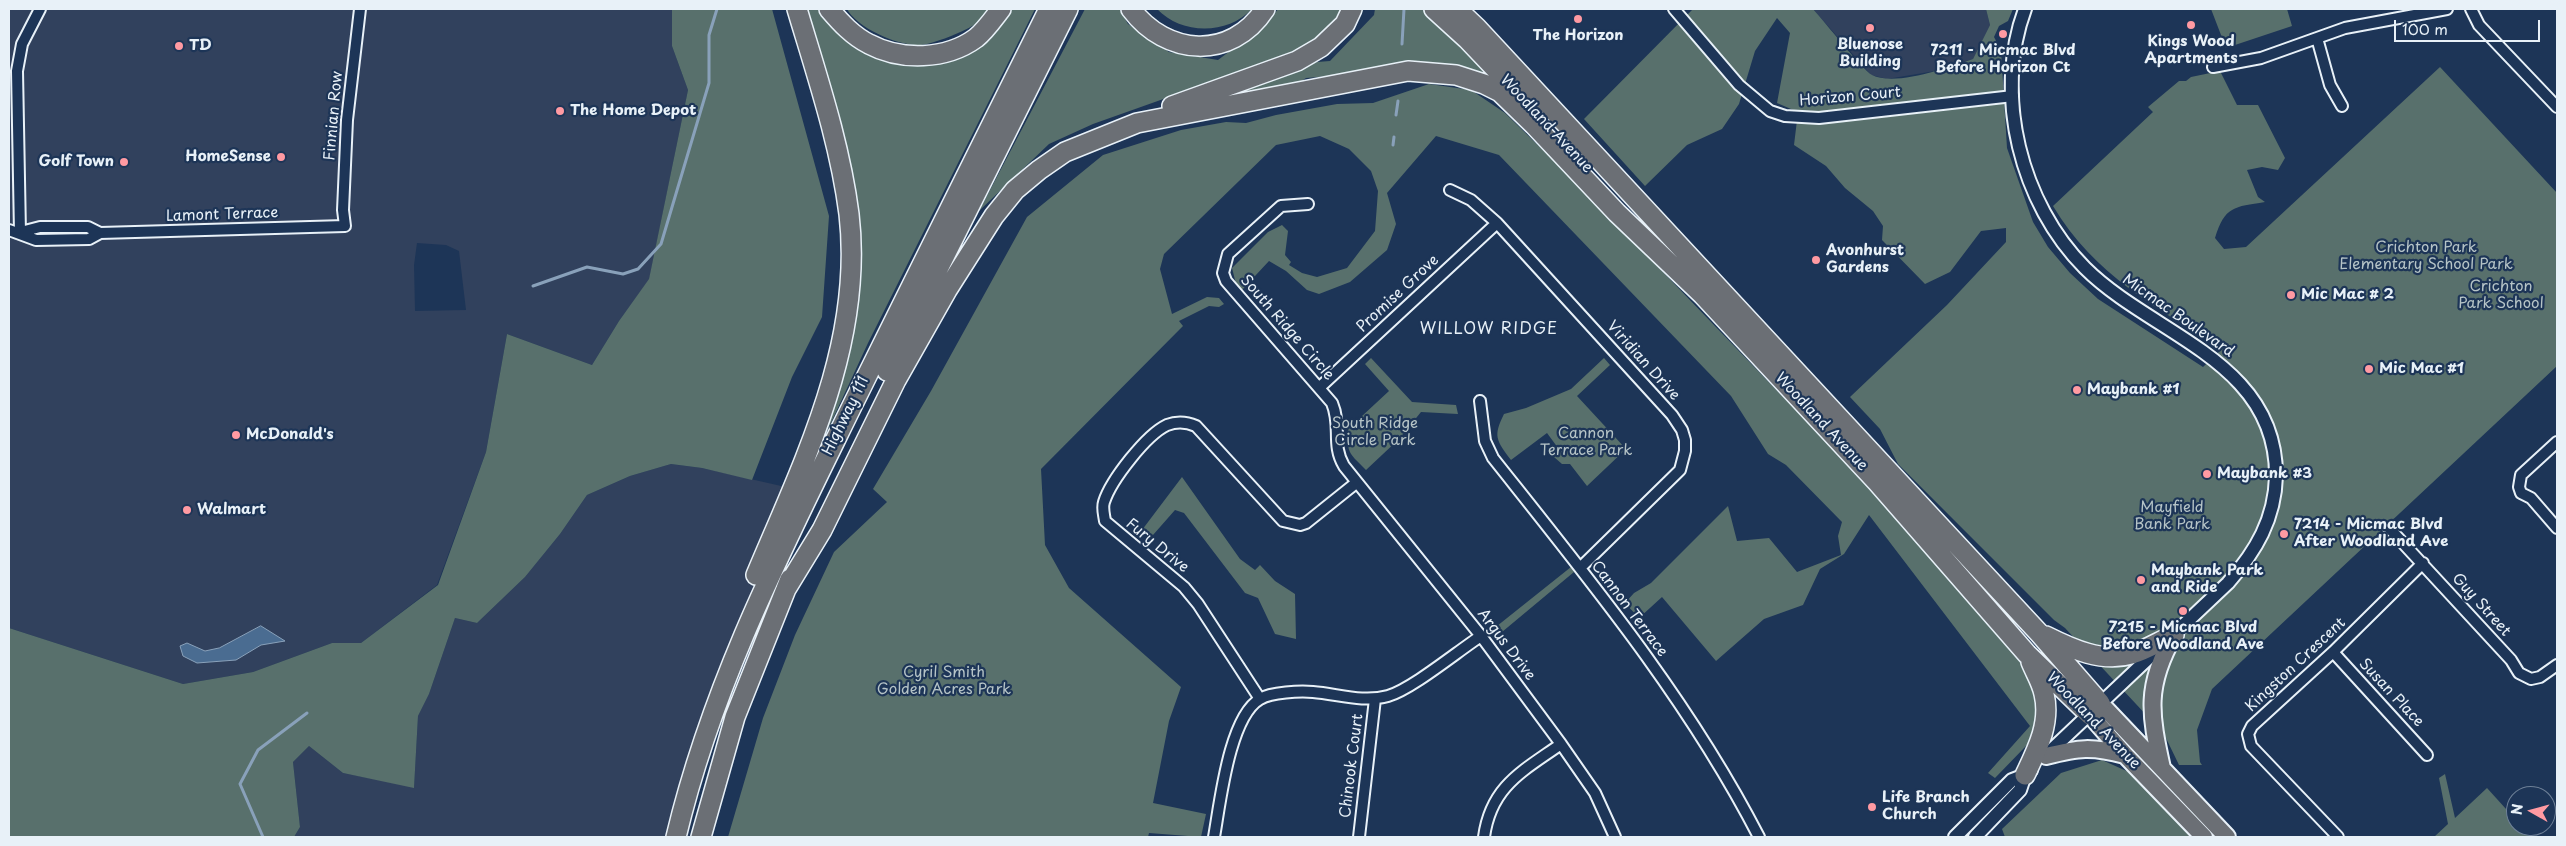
<!DOCTYPE html>
<html>
<head>
<meta charset="utf-8">
<style>
  body { margin:0 }
  #map { position:relative; width:2566px; height:846px; overflow:hidden; background:#1d3557; font-family:"Playpen Sans",sans-serif }
  canvas { display:block }
  .frame { position:absolute; inset:0; border:10px solid #e8f1f8; pointer-events:none }
  .north { position:absolute; left:2506px; top:786px; width:50px; height:50px; box-sizing:border-box; background:#1d3557; border:1px solid #6e8097; border-radius:50%; rotate:277deg; font-size:14px; font-weight:700; line-height:20px; text-align:center; color:#e8f1f8 }
  .north::after { content:''; display:block; margin:auto; width:18px; height:22px; background:#ff9aa2; clip-path:polygon(50% 0,100% 100%,50% 72%,0 100%) }
  .scale { position:absolute; left:2394px; top:20px; width:146px; height:22px; box-sizing:border-box; border:2px solid #e8f1f8; border-top:0; padding-left:6px; font-size:15px; line-height:18px; white-space:nowrap; color:#e8f1f8; -webkit-text-stroke:4px #1d3557; paint-order:stroke }
</style>
</head>
<body>
<div id="map">
<canvas width="2566" height="846"></canvas>
<div class="frame"></div>
<div class="north">N</div>
<div class="scale">100 m</div>
</div>
<script>
const g = document.querySelector('canvas').getContext('2d');
g.lineJoin = 'round';
function paint(path, color) {
  g.fillStyle = color;
  g.fill(path, 'evenodd');
}
function trace(path, color, width, dash) {
  g.strokeStyle = color;
  g.lineWidth = width;
  g.lineCap = dash ? 'butt' : 'round';
  g.setLineDash(dash || []);
  g.stroke(path);
}
function drawText(font, color, halo, rows, align = 'center') {
  g.font = font + ' "Playpen Sans",sans-serif';
  g.lineWidth = 4.5;
  g.setLineDash([]);
  g.textBaseline = 'middle';
  g.strokeStyle = halo;
  g.fillStyle = color;
  for (const [text, x, y, turn = 0] of rows) {
    g.save();
    g.translate(x, y);
    g.rotate((+turn || 0) * Math.PI / 180);
    g.textAlign = isNaN(turn) ? turn : align;
    if (halo) g.strokeText(text, 0, 0);
    g.fillText(text, 0, 0);
    g.restore();
  }
}
const built = new Path2D(`
  M9,9H672V46L688,90L649,280L619,321L592,365L507,334L486,452L437,585L361,643H332L253,672L183,684L9,628ZM417,243L446,245L459,251L466,310L415,311L414,265Z
  M1813,9H1986L1990,25L1973,59L1935,71L1887,79L1871,75Z
  M671,464L702,468L812,493L723,695L688,837H294L300,827L293,762L309,746L343,773L414,787L418,716L429,694L455,618L477,623L525,577L560,534L587,495L630,476Z`);
const green = new Path2D(`
  M672,9H772L829,216L822,317L792,377L752,480L702,468L671,464L630,476L587,495L560,534L525,577L477,623L455,618L429,694L418,716L414,788L343,773L309,746L293,762L300,827L294,837H9V628L183,684L253,672L332,643H361L438,585L486,452L507,334L592,365L619,321L649,279L688,90L672,46Z
  M803,9H820L866,46L948,54L1006,9H1035L868,343L805,479L853,237Z
  M847,9H998C986,22 940,43 921,45C900,47 857,28 847,9Z
  M1085,9H1120L1128,24L1169,52L1218,60L1268,22L1278,9H1343L1325,33L1290,54L1093,124L1049,144L979,211Z
  M1157,9H1252C1227,35 1182,35 1157,9Z
  M1375,9H1425L1493,76L1385,66L1382,72L1306,78L1288,90L1210,99L1317,62L1330,61L1374,15Z
  M1693,9H1813C1824,21 1862,69 1872,75C1895,87 1949,67 1973,59L1990,25L1986,9H2013L2008,21L1999,26L1994,37L2001,50L2007,148L2033,222L2048,247L2070,273L2098,299L2203,367L2222,349C2156,307 2094,275 2053,206L2153,112L2148,107L2179,81H2186L2191,77L2220,71L2237,105H2258L2285,158L2278,170L2262,167L2247,170L2258,197L2265,202C2234,207 2225,206 2215,238L2224,249L2246,247L2440,67L2557,193V366L2212,689L2197,730L2200,762L2202,765H2179L2164,734L2065,628L2054,620L1898,464L1880,429L1850,397L1947,305L2006,242V228L1981,231L1950,272L1925,284L1882,240L1883,226L1873,211L1845,188L1826,166L1794,145L1798,112L1777,103L1790,33L1777,18L1755,51L1739,104L1722,129L1687,145L1645,186L1584,119Z
  M2211,9H2287L2292,26L2226,48Z
  M1429,84L1471,90L1505,113L1588,194L1887,505L1935,560L2026,667L2042,709L2027,745L1995,778L1988,773L2030,726L1869,515L1844,554L1820,569L1803,605L1764,619L1716,661L1662,597L1639,618L1625,603L1634,593L1651,583L1728,506L1737,541L1769,538L1797,572L1841,555L1838,536L1842,522L1786,465L1768,454L1731,396L1499,155L1436,136L1387,193L1396,224L1387,250L1350,282L1319,294L1307,290L1286,271L1269,261L1241,291L1236,284L1232,268L1268,232L1282,225L1288,231L1285,255L1291,262L1289,265L1302,273L1317,277L1347,268L1375,231L1378,191L1371,171L1349,149L1320,136L1276,145L1164,254L1160,269L1172,314L1207,297L1219,298L1224,304L1219,307L1209,306L1179,321L1183,326L1041,469L1045,545L1069,588L1181,687L1169,721L1153,803L1206,814L1201,837L1149,833L1148,837H728L763,718L795,635L834,552L887,502L873,489L931,391L1027,217L1103,155L1181,130L1226,122L1246,123L1276,115L1337,104L1373,103Z
  M1371,358L1412,402L1456,405L1458,414L1421,412L1399,439L1366,470C1351,454 1346,455 1348,429L1389,391L1365,364Z
  M1604,358L1610,365L1577,396L1626,449L1587,486L1570,464H1562L1554,457L1561,452L1547,433L1511,460C1496,440 1493,436 1504,414L1526,408L1571,389Z
  M1182,477L1240,559L1255,570L1260,565L1275,581L1295,594L1296,639L1275,634L1258,598L1245,593L1184,513L1175,510L1153,535L1142,530Z
  M1571,567L1574,572L1496,637L1492,630Z
  M2102,760L2131,773L2191,837H2005L2002,829L2061,773Z
  M2445,774L2455,818L2487,788L2516,820V826H2521L2531,837H2434L2448,824L2439,778Z`);
const water = new Path2D(`
  M261,626L285,641L261,645L236,660L197,663L183,656L180,646L187,643L205,651L219,648Z`);
const stream = new Path2D(`
  M1402,44L1404,9
  M1396,115L1398,101
  M1393,145L1394,137
  M533,286L587,267L623,274L638,269L661,244L709,83V35L717,9
  M263,837L240,784L258,750L307,713`);
const minor = new Path2D(`
  M1674,9L1739,85L1770,111L1785,116L1819,118L2013,96
  M2471,9L2479,25L2557,107
  M2317,38L2330,85L2342,106
  M2213,67L2261,58L2345,28L2447,9
  M1450,190L1471,200L1497,223L1672,415L1682,430L1685,440V451L1680,470L1580,568
  M1308,204L1281,206L1228,254L1223,273L1226,281L1332,403C1342,427 1331,444 1344,466L1481,636L1561,744L1595,793L1615,837
  M9,230L36,240L89,239L100,233L345,226L343,210L347,120L360,9
  M17,233L40,227H88L100,233
  M20,233L17,71L22,44L40,9
  M1320,387L1497,223
  M1480,401L1485,441L1493,458C1589,579 1688,699 1759,837
  M2557,442L2521,475L2519,487L2521,493L2531,498L2557,528
  M2389,528L2511,660L2519,673L2531,679L2540,677L2557,665
  M2333,652L2427,755
  M1260,699L1198,604L1184,587L1105,521C1104,514 1102,508 1104,502C1111,480 1146,435 1167,425C1177,421 1187,422 1196,426L1283,521L1300,525L1306,523L1356,483
  M1214,837C1220,804 1229,717 1260,699C1271,692 1300,691 1313,692C1338,694 1363,703 1388,696C1412,689 1458,651 1481,636
  M1359,837L1375,699
  M1484,837C1491,786 1523,771 1561,744
  M2338,837L2251,746L2248,734L2252,726L2333,652L2423,563`);
const tertiary = new Path2D(`
  M2025,9C1993,95 2021,204 2085,268C2152,335 2277,361 2276,476C2275,519 2256,551 2228,583L2045,756
  M1955,837L2012,780L2025,775L2031,770
  M1975,837L2020,790L2025,775`);
const primary = new Path2D(`
  M2100,703L2227,837
  M2090,715L2125,755L2204,837
  M2046,756C2079,748 2091,746 2125,755
  M2162,768C2150,714 2145,686 2174,635`);
const motorway = new Path2D(`
  M829,9C841,23 853,36 869,44C901,61 946,60 976,38C985,31 994,18 1001,9
  M1131,9C1166,56 1231,61 1265,9
  M1434,9L1467,39L1525,100
  M1457,9L1477,28L2039,633L2100,703
  M1172,106L1297,61L1321,47L1345,24L1352,9
  M1700,292L1877,482L2027,654L2090,715
  M887,371L1068,9
  M756,575C804,461 864,342 849,214C840,144 817,76 797,9
  M786,589L822,530L896,380L947,290L994,216L1015,190L1039,170L1065,152L1137,123L1408,71L1456,75L1484,84L1500,92L1534,125L1617,213L1708,300
  M2046,636C2072,649 2102,663 2132,654C2146,650 2160,641 2174,635
  M2025,775C2037,750 2051,723 2044,694C2042,683 2035,672 2031,662
  M676,837C713,682 782,549 852,406C917,273 983,141 1049,9
  M701,837L735,717L790,579`);
const markers = [
  [1578,19,5,"#ff9aa2"],
  [2191,25,5,"#ff9aa2"],
  [1870,28,5,"#ff9aa2"],
  [2003,34,5,"#ff9aa2"],
  [179,46,5,"#ff9aa2"],
  [560,111,5,"#ff9aa2"],
  [281,157,5,"#ff9aa2"],
  [124,162,5,"#ff9aa2"],
  [1816,260,5,"#ff9aa2"],
  [2291,295,5,"#ff9aa2"],
  [2369,369,5,"#ff9aa2"],
  [2077,390,5,"#ff9aa2"],
  [236,435,5,"#ff9aa2"],
  [2207,474,5,"#ff9aa2"],
  [187,510,5,"#ff9aa2"],
  [2284,534,5,"#ff9aa2"],
  [2141,580,5,"#ff9aa2"],
  [2183,611,5,"#ff9aa2"],
  [1872,807,5,"#ff9aa2"]
];
const poiNames = [
  ["The Horizon",1578,36,"center"],
  ["Kings Wood",2191,42,"center"],
  ["Apartments",2191,59,"center"],
  ["Bluenose",1870,45,"center"],
  ["Building",1870,62,"center"],
  ["TD",189,46],
  ["7211 - Micmac Blvd",2003,51,"center"],
  ["Before Horizon Ct",2003,68,"center"],
  ["The Home Depot",570,111],
  ["HomeSense",271,157,"right"],
  ["Golf Town",114,162,"right"],
  ["Avonhurst",1826,251],
  ["Gardens",1826,268],
  ["Mic Mac # 2",2301,295],
  ["Mic Mac #1",2379,369],
  ["Maybank #1",2087,390],
  ["McDonald's",246,435],
  ["Maybank #3",2217,474],
  ["Walmart",197,510],
  ["7214 - Micmac Blvd",2294,525],
  ["After Woodland Ave",2294,542],
  ["Maybank Park",2151,571],
  ["and Ride",2151,588],
  ["7215 - Micmac Blvd",2183,628,"center"],
  ["Before Woodland Ave",2183,645,"center"],
  ["Life Branch",1882,798],
  ["Church",1882,815]
];
const streetNames = [
  ["Horizon Court",1850,97,-5],
  ["Finnian Row",334,116,-85],
  ["Woodland Avenue",1546,124,47],
  ["Lamont Terrace",222,215,-2],
  ["Promise Grove",1398,294,-43],
  ["Micmac Boulevard",2178,316,35],
  ["South Ridge Circle",1287,328,49],
  ["Viridian Drive",1643,361,48],
  ["Highway 111",846,416,-64],
  ["Woodland Avenue",1821,422,47],
  ["Fury Drive",1157,546,39],
  ["Guy Street",2481,605,48],
  ["Cannon Terrace",1629,609,53],
  ["Argus Drive",1506,645,53],
  ["Kingston Crescent",2296,665,-43],
  ["Susan Place",2391,693,47],
  ["Woodland Avenue",2093,721,46],
  ["Chinook Court",1352,766,-83]
];
const parkNames = [
  ["Crichton Park",2426,248],
  ["Elementary School Park",2426,265],
  ["Crichton",2501,287],
  ["Park School",2501,304],
  ["South Ridge",1375,424],
  ["Circle Park",1375,441],
  ["Cannon",1586,434],
  ["Terrace Park",1586,451],
  ["Mayfield",2172,508],
  ["Bank Park",2172,525],
  ["Cyril Smith",944,673],
  ["Golden Acres Park",944,690]
];
const neighbourhoodNames = [
  ["WILLOW RIDGE",1489,330]
];
paint(built, '#31415d');
paint(green, '#58706c');
paint(water, '#4a6c91');
trace(water, '#89a1ba', 1);
trace(stream, '#89a1ba', 3);
trace(minor, '#e8f1f8', 14);
trace(tertiary, '#e8f1f8', 16);
trace(primary, '#e8f1f8', 20);
trace(motorway, '#e8f1f8', 22);
trace(minor, '#1d3557', 10);
trace(tertiary, '#1d3557', 12);
trace(primary, '#6b6f75', 16);
trace(motorway, '#6b6f75', 19);
for (const [x, y, r, color] of markers) {
  const dot = new Path2D();
  dot.arc(x, y, r, 0, 2 * Math.PI);
  g.fillStyle = color;
  g.fill(dot);
  trace(dot, '#1d3557', 2);
}
drawText('bold 15px', '#e8f1f8', '#1d3557', poiNames, 'left');
drawText('15px', '#e8f1f8', '#1d3557', streetNames);
drawText('15px', '#b6c4c7', '#1d3557', parkNames);
g.letterSpacing = '1px';
drawText('16px', '#e8f1f8', '#1d3557', neighbourhoodNames);
g.letterSpacing = '0px';
</script>
</body>
</html>
